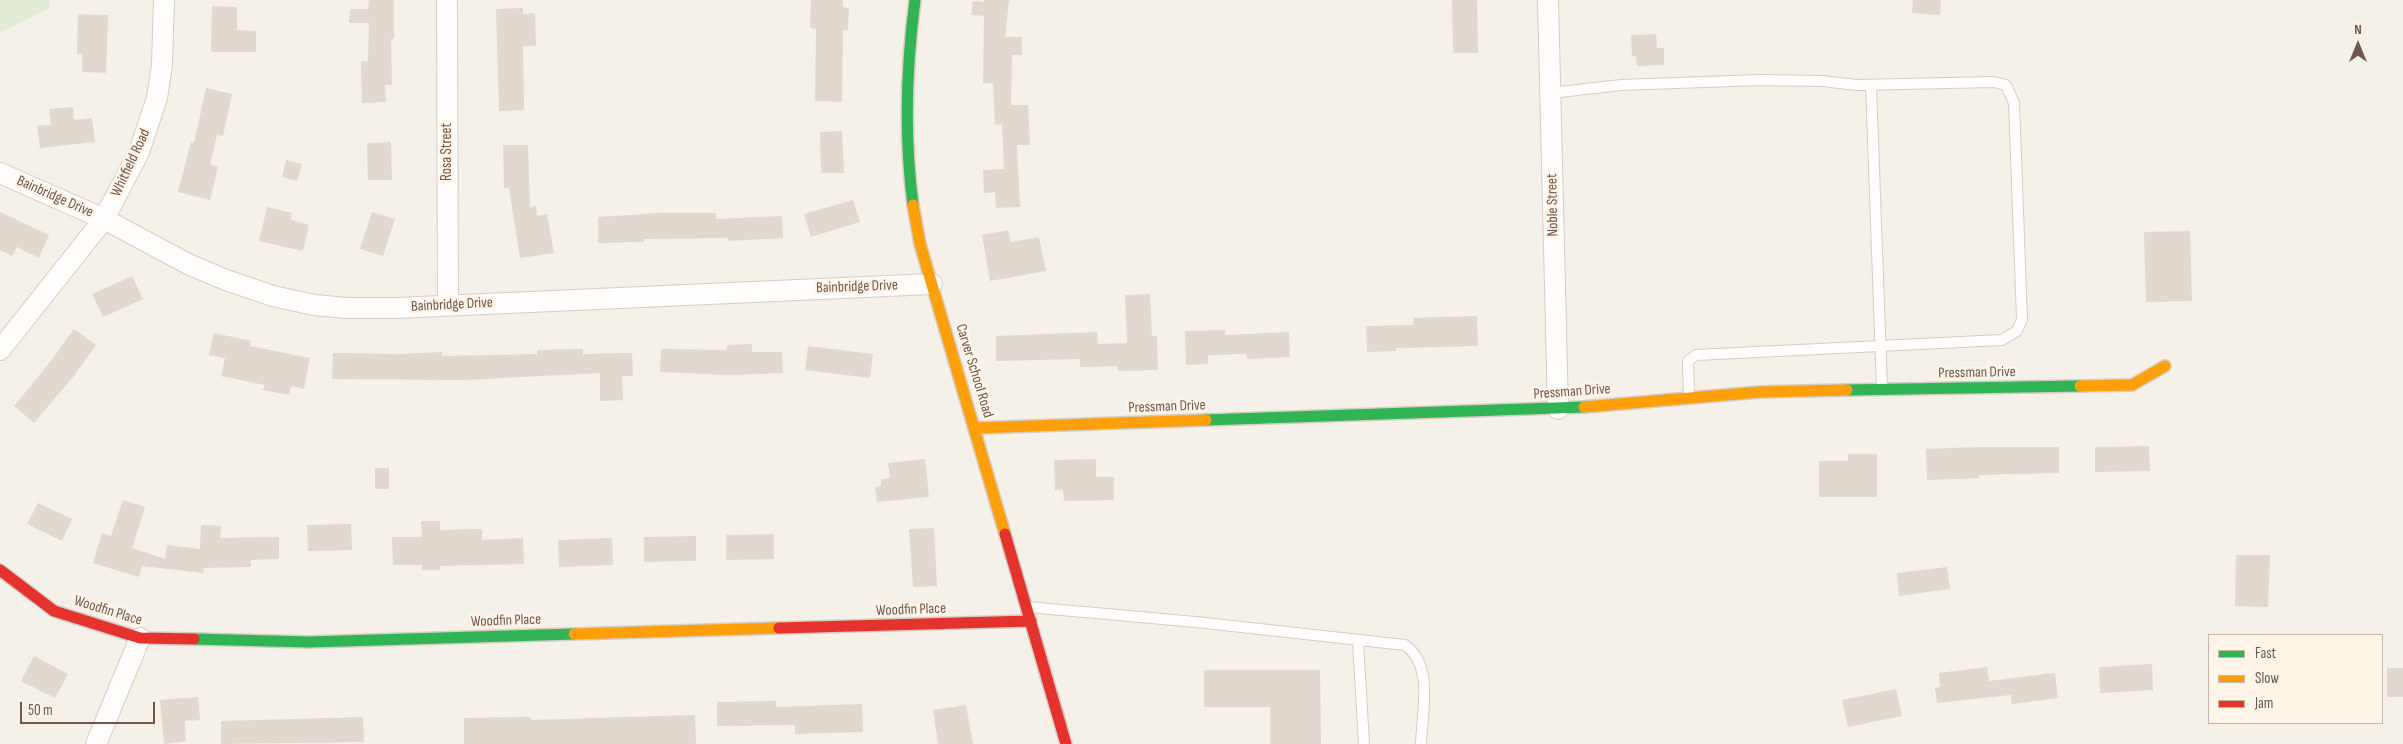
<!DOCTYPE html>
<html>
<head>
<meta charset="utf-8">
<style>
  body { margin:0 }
  #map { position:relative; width:2403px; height:744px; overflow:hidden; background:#f5f0e8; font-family:"Sofia Sans Condensed",sans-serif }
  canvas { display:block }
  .legend { position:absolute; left:2208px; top:634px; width:175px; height:90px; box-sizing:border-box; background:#fef5e8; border:1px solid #c5b6a9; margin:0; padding:6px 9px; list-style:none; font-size:15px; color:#70574b }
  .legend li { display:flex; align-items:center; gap:10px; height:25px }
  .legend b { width:25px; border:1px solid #c5b6a9 }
  .north { position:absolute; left:2333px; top:20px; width:50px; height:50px; -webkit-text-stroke:4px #fef5e8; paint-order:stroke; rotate:0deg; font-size:14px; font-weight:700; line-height:20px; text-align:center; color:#70574b }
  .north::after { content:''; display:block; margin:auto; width:18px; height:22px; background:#70574b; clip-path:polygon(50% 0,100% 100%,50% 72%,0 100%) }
  .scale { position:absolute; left:20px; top:702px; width:135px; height:22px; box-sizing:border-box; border:2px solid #70574b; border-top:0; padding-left:6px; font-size:15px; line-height:18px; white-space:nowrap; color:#70574b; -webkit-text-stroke:4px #fef5e8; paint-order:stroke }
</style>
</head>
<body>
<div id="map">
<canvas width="2403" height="744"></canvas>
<ul class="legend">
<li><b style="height:6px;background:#30b455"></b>Fast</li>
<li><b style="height:6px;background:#ff9f0a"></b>Slow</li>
<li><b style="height:6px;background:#e5322d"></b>Jam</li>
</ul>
<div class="north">N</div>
<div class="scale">50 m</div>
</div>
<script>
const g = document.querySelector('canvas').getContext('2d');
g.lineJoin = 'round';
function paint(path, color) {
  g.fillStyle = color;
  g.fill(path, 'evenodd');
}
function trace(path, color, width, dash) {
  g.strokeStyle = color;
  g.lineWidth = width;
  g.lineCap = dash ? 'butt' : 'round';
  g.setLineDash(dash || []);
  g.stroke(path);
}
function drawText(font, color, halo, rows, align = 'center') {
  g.font = font + ' "Sofia Sans Condensed",sans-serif';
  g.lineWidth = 5;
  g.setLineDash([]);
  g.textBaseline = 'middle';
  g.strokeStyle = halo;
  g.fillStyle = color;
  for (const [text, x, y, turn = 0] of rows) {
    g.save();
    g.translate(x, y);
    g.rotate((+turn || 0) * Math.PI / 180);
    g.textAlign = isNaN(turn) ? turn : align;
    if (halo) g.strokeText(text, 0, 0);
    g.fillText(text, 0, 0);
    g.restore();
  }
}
const green = new Path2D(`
  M0,0H50V8L0,33Z`);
const building = new Path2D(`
  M369,0H394V39H391L392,85H385L386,102L362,103L361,62L368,61L369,23H349L350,9H368Z
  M811,0H843V7L849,8L848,30H843L842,102L815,101L816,29L810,28Z
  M984,0H1009L1005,37H1022V55H1012L1011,105H1028L1030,145H1017L1020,207L996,208L995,192L984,193L983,170L1004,169L1002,124L995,125L993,83H983L984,16L971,15L973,1L984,2Z
  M1452,0H1477L1478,53H1453Z
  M1913,0H1941L1940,15L1912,13Z
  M212,6L237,7V30L256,31V52H211Z
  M523,8V14L535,13L536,46H523L524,110L499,111L496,9Z
  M78,14L108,15L106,73L82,72V54H77Z
  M1656,34L1657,48H1664V65L1637,66L1636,56H1632L1631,35Z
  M206,88L232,94L223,136L217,135L210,164L218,167L210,200L178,192L191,142L194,143Z
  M73,107L74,120L92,118L95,142L40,148L37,126L51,125L49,109Z
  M842,131L844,173H821L820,132Z
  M391,142L392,180H368L367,143Z
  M503,145H528L530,207L536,206L537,216L547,214L554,253L520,258L509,188H504Z
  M286,160L302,164L297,181L282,177Z
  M853,200L860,222L811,237L804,214Z
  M267,207L292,213L291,220L309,225L303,251L259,241Z
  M0,212L49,235L39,258L17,247L12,256L0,250Z
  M372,212L395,219L383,256L360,249Z
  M661,213H716V219L782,216L783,238L728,241V238L644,239V242L598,243V217Z
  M1008,230L1011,242L1039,237L1046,271L990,281L982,235Z
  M2190,231L2192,301L2146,302L2144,232Z
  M132,276L143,299L103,317L92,294Z
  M1150,294L1152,336H1157L1158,370L1118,371V366L1080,367V359L996,361V336L1097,332L1098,344L1127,343L1125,295Z
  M1477,316L1478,346L1396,348V351L1367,352L1366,326L1413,325V318Z
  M74,329L96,345L73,377L34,423L14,406L47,366Z
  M1225,330V335L1289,332L1290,357L1247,359L1246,354L1208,355V364L1186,365L1185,331Z
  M214,333L251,341L250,346L310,358L304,389L291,386L289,395L263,390L265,385L221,376L225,358L209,355Z
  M752,344V352H782L783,373L728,375L660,372L661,349L727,350V345Z
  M808,346L873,354L870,378L805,370Z
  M583,349V354L632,353L633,376H622L623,400L600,401V373L464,380L332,379L333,353L399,354L442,352V356L537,354V350Z
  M2149,446L2150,471L2095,472V447Z
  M1978,447H2059V473L1979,475V478L1927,480L1926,449Z
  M1848,454H1877V497H1819V461H1848Z
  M925,459L929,497L877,502L875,487L881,486V479L890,478L888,463Z
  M1096,459V477H1114V500L1064,501L1063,490H1055L1054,460Z
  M375,468H389V489H375Z
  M123,500L145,507L132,548L165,559L167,545L200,549L201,525L221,526L220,538L279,537V559L251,560V567L204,568L203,573L142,566L139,577L93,563L102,533L111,536Z
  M38,503L72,519L62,541L27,524Z
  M421,521H440V530L482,529V540L523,538L524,564L440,566V570H422V565H393L392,537H422Z
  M351,524L352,550L308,551L307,525Z
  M934,528L937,586L913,587L909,529Z
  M774,534V559L726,560V535Z
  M696,536V561L644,562V537Z
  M612,538L613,565L559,567L558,540Z
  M2236,555H2270L2268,607L2235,606Z
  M1947,567L1950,589L1899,596L1897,573Z
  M34,656L68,674L55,698L21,681Z
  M2152,664L2153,690L2100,693L2099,667Z
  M1987,667L1989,681L2055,673L2058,698L2012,704L2011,695L1937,703L1935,688L1940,687L1939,673Z
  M2387,668H2403V697H2387Z
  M1204,670H1320L1321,744H1270V707H1204Z
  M1896,689L1902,716L1848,727L1842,700Z
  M198,697L200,720L185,721L186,741L164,744L160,700Z
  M776,701V707L862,704L863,732L795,734V725L717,726V702Z
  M966,705L973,744H938L933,710Z
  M695,715L696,744H464V718L531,717V720Z
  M363,717L364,742L221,744V721Z`);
const lane = new Path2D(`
  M1871,85L1882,389
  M1551,93L1621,85L1760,80L1822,81L1857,85L1994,82L2006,85L2014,103L2022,319L2017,331L2002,340L1696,355L1688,361L1689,398
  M1028,607L1196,622L1405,645C1434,665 1422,713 1421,744
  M1358,641L1364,744`);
const street = new Path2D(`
  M447,0L448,304
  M1548,0L1558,409
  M0,173L104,219L188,264L226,280L273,296L314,305L347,308H396L932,284
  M0,350L104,219L139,152L157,98L162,65L164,0
  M96,744L140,638`);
const fast = new Path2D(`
  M913,205C904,136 906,69 915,0
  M1847,390L2080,386
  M1206,420L1584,407
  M194,639L309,642L574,634`);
const slow = new Path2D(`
  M913,205L920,244L1005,534
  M2080,386L2132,385L2165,366
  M1584,407L1760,392L1847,390
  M975,428L1206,420
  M574,634L779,628`);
const jam = new Path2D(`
  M1005,534L1066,744
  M0,570L54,611L140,638L194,639
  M779,628L1031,621`);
const streetNames = [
  ["Rosa Street",447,152,-90],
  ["Whitfield Road",131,163,-65],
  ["Bainbridge Drive",55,197,24],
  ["Noble Street",1553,205,-91],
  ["Bainbridge Drive",857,287,-2],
  ["Bainbridge Drive",452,305,-3],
  ["Carver School Road",974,371,73],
  ["Pressman Drive",1977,373,-1],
  ["Pressman Drive",1572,392,-4],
  ["Pressman Drive",1167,407,-2],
  ["Woodfin Place",911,610,-2],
  ["Woodfin Place",108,611,17],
  ["Woodfin Place",506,621,-2]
];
paint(green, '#e2ebd3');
paint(building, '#e1d8d0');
trace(lane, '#d4cdc6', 12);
trace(street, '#d4cdc6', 22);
trace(fast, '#d4ccc5', 14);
trace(slow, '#d4ccc5', 14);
trace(jam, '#d4ccc5', 14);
trace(lane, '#fefdfc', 10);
trace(street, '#fefdfc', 20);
trace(fast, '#30b455', 11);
trace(slow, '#ff9f0a', 11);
trace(jam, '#e5322d', 11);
drawText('15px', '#70574b', '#fef5e8', streetNames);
</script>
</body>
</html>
